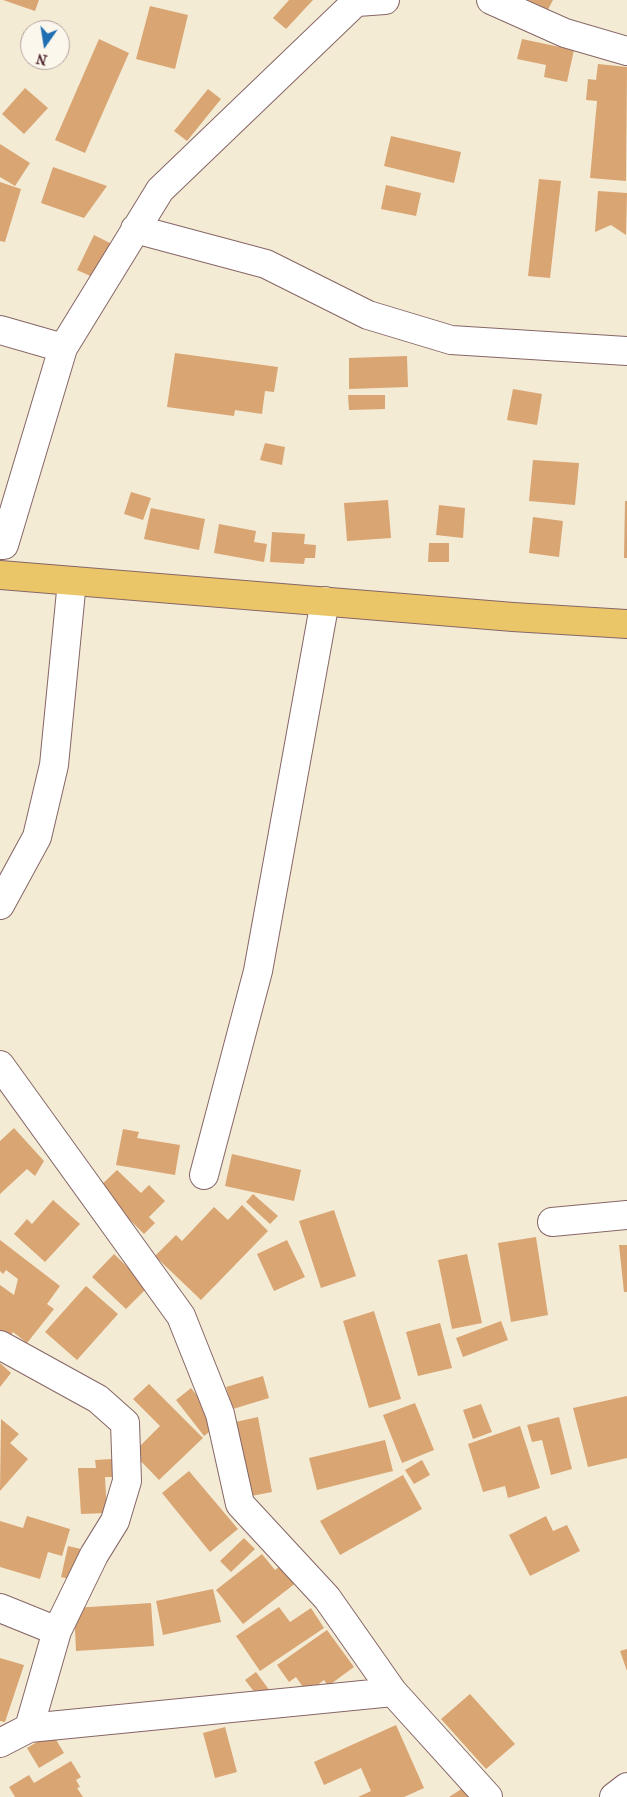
<!DOCTYPE html>
<html>
<head>
<meta charset="utf-8">
<style>
  body { margin:0 }
  #map { position:relative; width:627px; height:1797px; overflow:hidden; background:#f4ebd5; font-family:"IM FELL French Canon",serif }
  canvas { display:block }
  .north { position:absolute; left:20px; top:20px; width:50px; height:50px; box-sizing:border-box; background:#fbf7ec; border:1px solid #b4a19f; border-radius:50%; rotate:193deg; font-size:14px; font-weight:700; line-height:20px; text-align:center; color:#4a1f2b }
  .north::after { content:''; display:block; margin:auto; width:18px; height:22px; background:#1f6fb2; clip-path:polygon(50% 0,100% 100%,50% 72%,0 100%) }
</style>
</head>
<body>
<div id="map">
<canvas width="627" height="1797"></canvas>
<div class="north">N</div>
</div>
<script>
const g = document.querySelector('canvas').getContext('2d');
g.lineJoin = 'round';
function paint(path, color) {
  g.fillStyle = color;
  g.fill(path, 'evenodd');
}
function trace(path, color, width, dash) {
  g.strokeStyle = color;
  g.lineWidth = width;
  g.lineCap = dash ? 'butt' : 'round';
  g.setLineDash(dash || []);
  g.stroke(path);
}
const building = new Path2D(`
  M3,0H39L35,11Z
  M289,0H313L286,29L273,18Z
  M509,0H553L543,19Z
  M150,6L188,15L175,69L136,59Z
  M99,39L129,53L85,153L55,140Z
  M522,39L574,50L567,82L544,77L546,65L517,59Z
  M598,64L627,67L626,181L590,178L597,101L586,100L588,79L596,80Z
  M25,88L48,108L24,134L2,114Z
  M208,89L221,99L187,141L174,131Z
  M391,136L461,152L454,183L384,166Z
  M0,144L30,163L15,186L0,177Z
  M53,167L107,186L84,218L41,203Z
  M539,179L561,181L550,278L528,276Z
  M0,182L21,189L5,242L0,241Z
  M386,185L421,193L416,216L381,209Z
  M598,191L627,193L626,235L611,225L595,232Z
  M94,235L114,245L97,279L77,270Z
  M175,353L278,367L274,392L265,391L262,414L235,410L234,416L167,407Z
  M407,356L408,387L349,389V358Z
  M513,389L542,394L537,425L507,420Z
  M348,395H385V409L349,410Z
  M265,443L285,447L282,465L260,460Z
  M533,460L579,463L575,505L529,501Z
  M131,492L151,498L143,520L124,514Z
  M388,500L391,538L347,541L344,503Z
  M625,501H627V558H624Z
  M439,505L465,508L463,538L436,535Z
  M151,508L205,519L199,550L144,539Z
  M533,517L563,521L559,557L529,553Z
  M219,524L256,531L254,542L267,544L264,562L214,553Z
  M272,532L305,534L304,544L316,545L315,558H305L304,564L270,562Z
  M429,543H449V562H428Z
  M14,1128L44,1161L35,1176L27,1169L0,1194V1141Z
  M123,1129L139,1132L137,1138L180,1145L175,1175L116,1165Z
  M232,1154L301,1170L294,1201L225,1186Z
  M117,1170L141,1193L149,1185L165,1201L149,1217L155,1223L144,1234L98,1188Z
  M253,1194L278,1216L270,1224L246,1202Z
  M53,1200L80,1224L45,1262L14,1234L27,1219L32,1224Z
  M242,1205L268,1231L201,1300L155,1256L176,1235L182,1241L214,1207L228,1220Z
  M334,1210L356,1276L321,1288L299,1221Z
  M536,1237L548,1315L511,1322L498,1243Z
  M0,1240L60,1286L47,1304L54,1309L27,1343L13,1332L7,1340L0,1335V1285L14,1295L18,1279L6,1270L3,1274L0,1271Z
  M287,1240L305,1277L274,1291L257,1254Z
  M619,1245H627V1292H624Z
  M114,1254L148,1287L126,1309L92,1277Z
  M467,1254L482,1323L452,1329L438,1260Z
  M86,1286L118,1314L77,1360L45,1332Z
  M374,1311L401,1399L369,1408L343,1321Z
  M501,1321L508,1340L463,1357L456,1338Z
  M440,1323L452,1368L418,1376L406,1332Z
  M0,1363L11,1373L0,1387Z
  M263,1376L269,1398L233,1409L226,1387Z
  M149,1384L203,1438L159,1480L133,1453L160,1426L133,1399Z
  M191,1388L219,1424L204,1436L176,1400Z
  M627,1396V1458L588,1467L573,1408Z
  M415,1403L434,1450L402,1463L383,1415Z
  M481,1404L492,1432L473,1439L463,1410Z
  M258,1417L272,1492L246,1497L231,1423Z
  M559,1417L572,1469L551,1475L542,1440L532,1442L527,1425Z
  M1,1419L19,1434L10,1443L28,1459L0,1491Z
  M520,1426L540,1488L508,1498L505,1486L483,1492L468,1444Z
  M385,1440L393,1471L317,1490L309,1458Z
  M112,1459L113,1477H105L107,1513L81,1514L78,1468H96L95,1460Z
  M422,1460L430,1475L414,1484L405,1470Z
  M189,1471L238,1529L210,1552L162,1493Z
  M403,1475L422,1509L340,1555L320,1521Z
  M27,1516L70,1529L62,1556L48,1552L40,1579L0,1567V1521L23,1528Z
  M546,1516L553,1531L567,1525L580,1551L530,1576L509,1535Z
  M244,1538L255,1549L231,1572L220,1561Z
  M68,1546L81,1549L74,1580L61,1577Z
  M262,1554L275,1570L283,1564L297,1582L243,1624L216,1590Z
  M213,1589L221,1622L163,1635L156,1601Z
  M151,1603L154,1646L76,1651L74,1608Z
  M279,1607L290,1622L311,1608L324,1628L260,1671L236,1636Z
  M327,1630L354,1667L328,1686L324,1680L307,1693L296,1677L289,1682L277,1665Z
  M627,1649V1671L620,1651Z
  M0,1658L24,1665L5,1722L0,1721Z
  M256,1672L273,1695L259,1698L245,1680Z
  M470,1694L515,1744L486,1769L441,1719Z
  M396,1725L424,1788L404,1797H358L371,1791L361,1768L324,1785L314,1762Z
  M225,1727L237,1772L215,1778L203,1733Z
  M52,1733L64,1753L39,1768L27,1748Z
  M71,1761L81,1777L76,1780L80,1787L77,1788L83,1797H15L9,1787L29,1775L34,1783Z
  M463,1788L469,1797H449Z`);
const minor = new Path2D(`
  M354,0L357,2L385,0
  M491,0L565,33L627,51
  M135,229L266,264L368,315L451,340L627,351
  M0,330L63,348
  M0,545H4L63,348L160,190L358,0
  M0,905L37,837L54,765L72,581
  M0,1065L181,1316L220,1414L240,1504L327,1598L393,1692L488,1797
  M204,1175L258,971L325,601
  M552,1222L627,1215
  M0,1345L98,1399L125,1423L127,1481L115,1521L94,1555L57,1631L29,1728
  M0,1608L57,1631
  M0,1743L29,1728L393,1692
  M614,1797L627,1787`);
const major = new Path2D(`
  M0,575L513,617L627,624`);
paint(building, '#d9a573');
trace(minor, '#866666', 30);
trace(major, '#866666', 30);
trace(minor, '#fff', 28);
trace(major, '#ebc669', 28);
</script>
</body>
</html>
